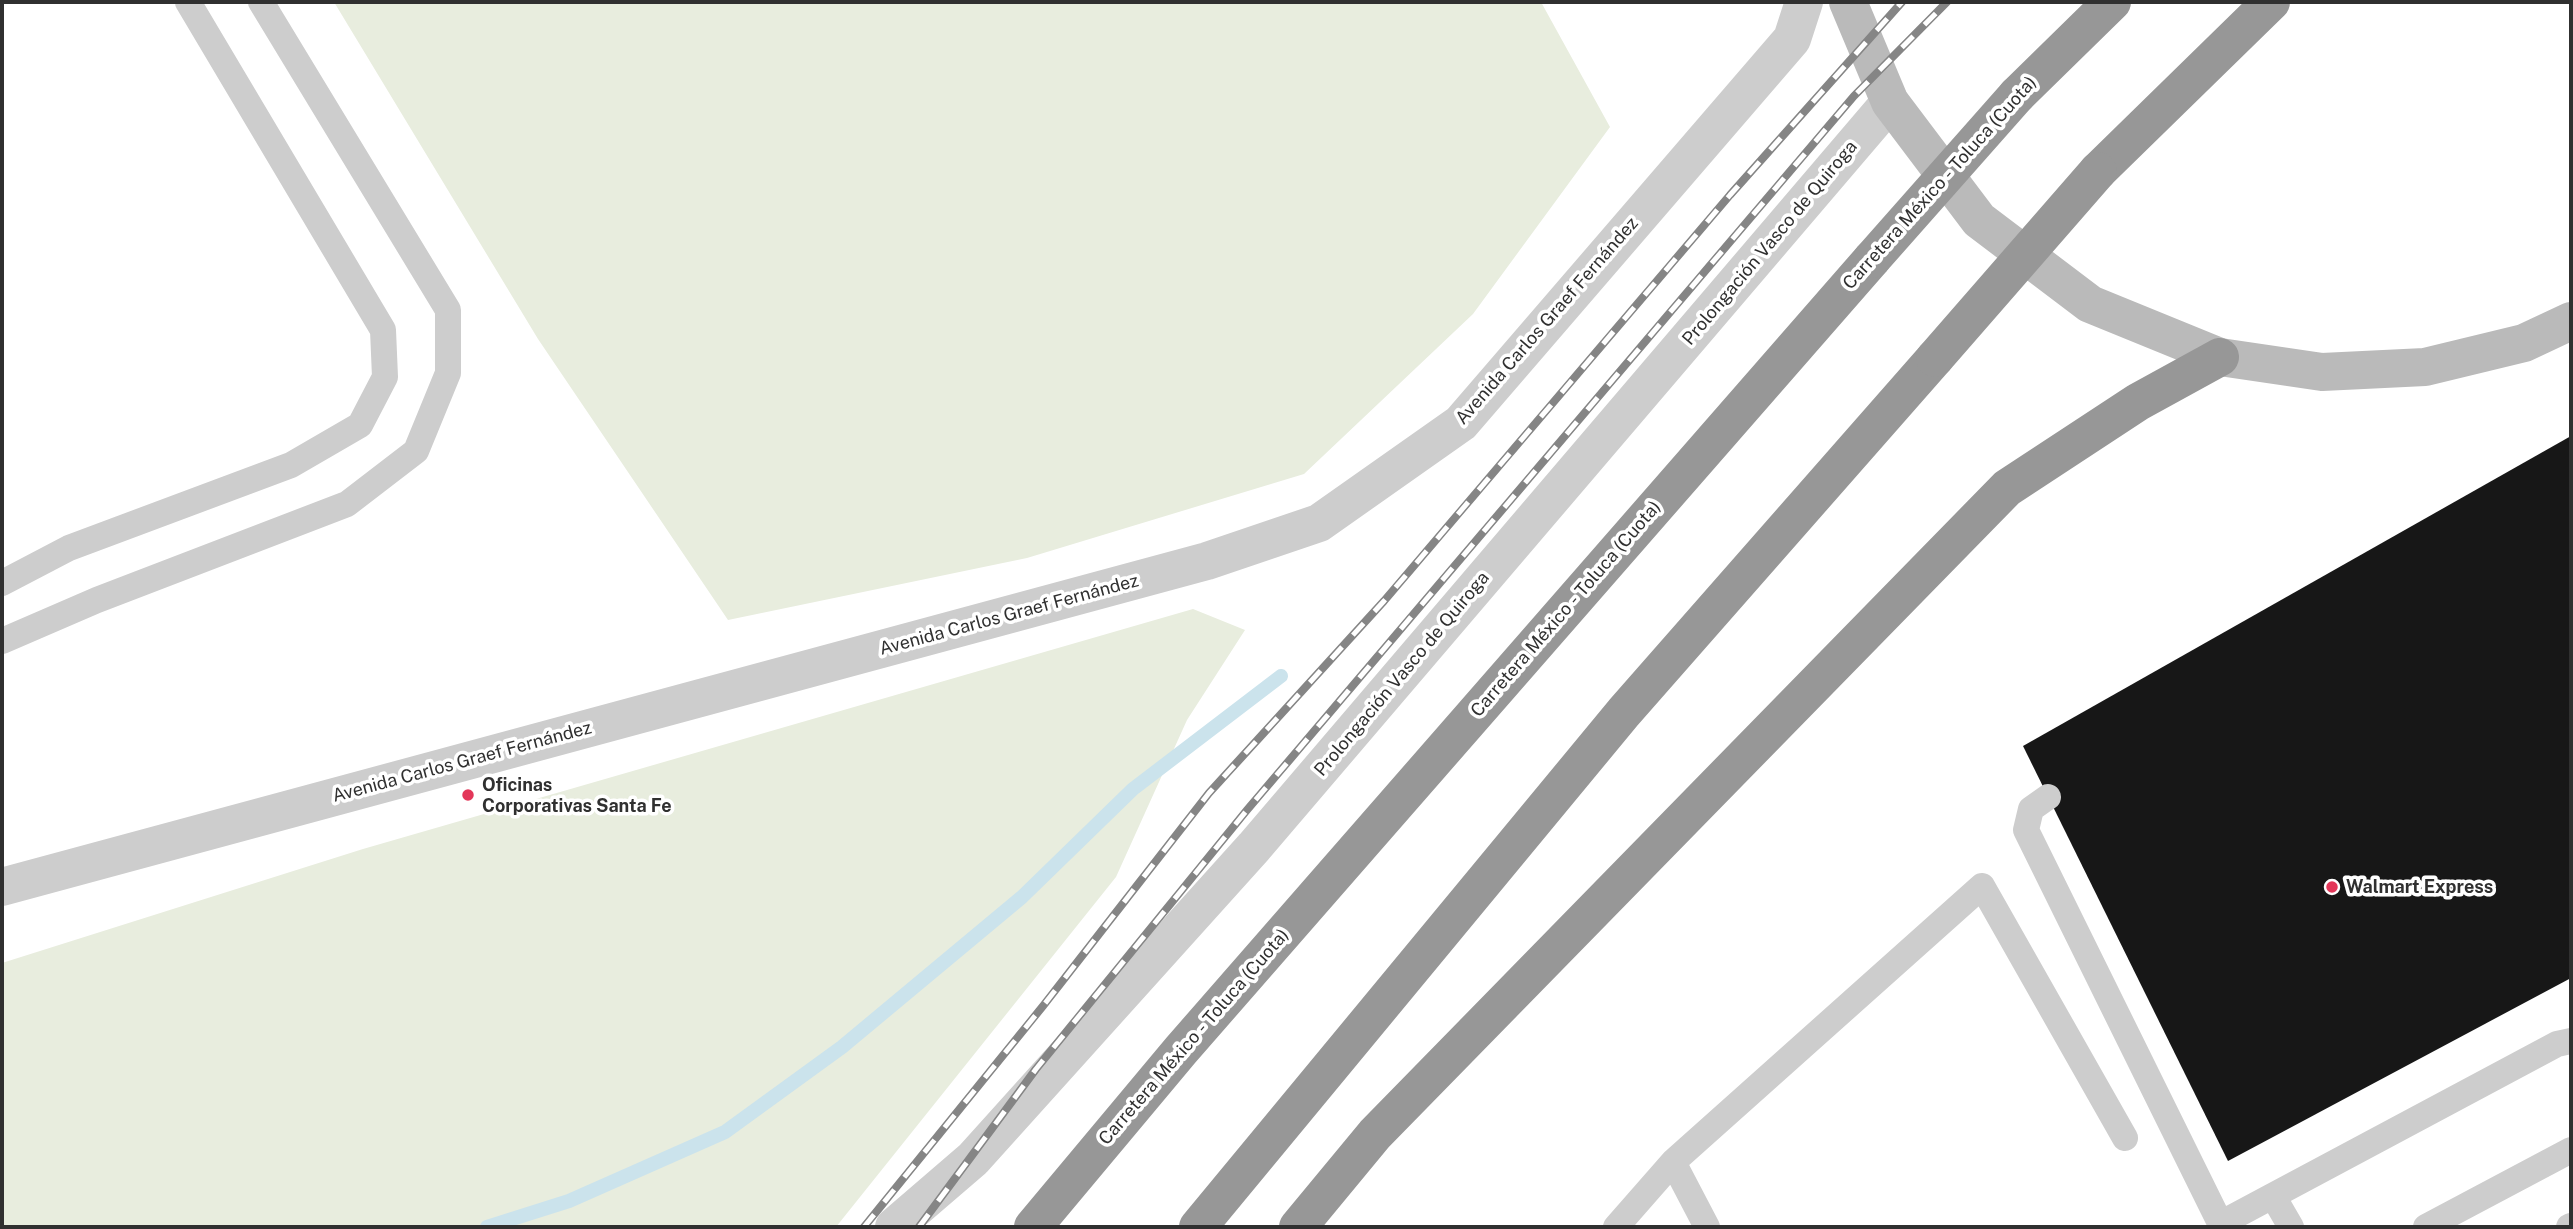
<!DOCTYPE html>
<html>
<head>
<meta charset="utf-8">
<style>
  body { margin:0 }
  #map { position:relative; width:2573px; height:1229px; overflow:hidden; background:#fff; font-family:"Public Sans",sans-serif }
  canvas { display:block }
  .frame { position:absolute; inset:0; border:4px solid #303030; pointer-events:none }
</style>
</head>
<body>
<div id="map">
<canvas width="2573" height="1229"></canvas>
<div class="frame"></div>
</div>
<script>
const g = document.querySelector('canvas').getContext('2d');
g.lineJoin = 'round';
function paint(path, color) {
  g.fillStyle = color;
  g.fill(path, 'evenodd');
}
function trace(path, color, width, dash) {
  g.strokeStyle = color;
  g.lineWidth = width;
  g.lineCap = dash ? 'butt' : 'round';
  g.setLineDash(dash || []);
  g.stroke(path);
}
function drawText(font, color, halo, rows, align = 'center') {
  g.font = font + ' "Public Sans",sans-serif';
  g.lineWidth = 7;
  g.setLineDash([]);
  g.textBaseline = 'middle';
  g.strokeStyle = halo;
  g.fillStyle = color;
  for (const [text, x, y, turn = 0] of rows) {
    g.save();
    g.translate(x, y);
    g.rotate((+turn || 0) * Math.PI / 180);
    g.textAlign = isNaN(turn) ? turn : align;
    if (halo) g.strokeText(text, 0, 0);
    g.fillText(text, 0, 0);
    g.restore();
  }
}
const green = new Path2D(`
  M334,2H1541L1610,127L1473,314L1304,474L1027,558L728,620L538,339Z
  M1193,609L1245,630L1187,720L1116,877L836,1227H2V963L363,849Z`);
const stream = new Path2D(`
  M487,1227L569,1201L725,1132L842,1047L1022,897L1133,789L1281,676`);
const building = new Path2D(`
  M2571,436V978L2228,1161L2023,746Z`);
const service = new Path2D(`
  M2,583L69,548L291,465L360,425L385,377L383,330L188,2
  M2,641L97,600L347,504L416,451L448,373V310L261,2
  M2048,797L2031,809L2026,830L2222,1227
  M1673,1162L1982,886L2125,1138
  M2273,1196L2291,1227
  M2220,1224L2557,1044L2571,1041
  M1616,1227L1673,1162L1707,1227
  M2426,1227L2571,1150
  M2569,1227L2571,1226`);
const minor = new Path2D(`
  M2,887L1207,561L1319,523L1461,423L1792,39L1804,2`);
const tertiary = new Path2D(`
  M894,1227L973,1159L1254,847L1890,102`);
const secondary = new Path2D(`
  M1848,2L1890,102L1979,220L2090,304L2220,357L2322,372L2425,367L2524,343L2571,321`);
const motorway = new Path2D(`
  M2017,95L2112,2
  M2098,171L2271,2
  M1033,1227L1181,1050L1872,259
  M1198,1227L1624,712L1935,358
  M1298,1227L1375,1134L2007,488L2138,402L2220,357`);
const rail = new Path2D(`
  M864,1227L1043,1006L1209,793L1384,601L1730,195L1902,2
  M919,1227L1036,1069L1247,810L1854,96L1947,2`);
const motorwayBridge = new Path2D(`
  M1872,259L2017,95
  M1935,358L2098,171`);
const markers = [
  [468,795,7,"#e33759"],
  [2332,887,7,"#e33759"]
];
const streetNames = [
  ["Carretera México - Toluca (Cuota)",1940,183,-48],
  ["Prolongación Vasco de Quiroga",1770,243,-50],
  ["Avenida Carlos Graef Fernández",1547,321,-49],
  ["Carretera México - Toluca (Cuota)",1566,609,-49],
  ["Avenida Carlos Graef Fernández",1009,615,-15],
  ["Prolongación Vasco de Quiroga",1402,674,-50],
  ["Avenida Carlos Graef Fernández",462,762,-15],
  ["Carretera México - Toluca (Cuota)",1194,1037,-49]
];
const poiNames = [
  ["Oficinas",482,785],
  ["Corporativas Santa Fe",482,806],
  ["Walmart Express",2346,887]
];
paint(green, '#e8edde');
trace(stream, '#cbe3ec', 14);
paint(building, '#171717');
trace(service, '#cdcdcd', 26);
trace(minor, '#cdcdcd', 38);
trace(tertiary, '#cdcdcd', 38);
trace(secondary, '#bababa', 38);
trace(motorway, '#979797', 38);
trace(rail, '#858585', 8);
trace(rail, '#fff', 5, [16]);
trace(motorwayBridge, '#979797', 38);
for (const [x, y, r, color] of markers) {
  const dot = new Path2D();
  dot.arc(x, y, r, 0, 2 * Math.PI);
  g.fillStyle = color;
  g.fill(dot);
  trace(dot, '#fff', 2.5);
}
drawText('18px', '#303030', '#fff', streetNames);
drawText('bold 18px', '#303030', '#fff', poiNames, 'left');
</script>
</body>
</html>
